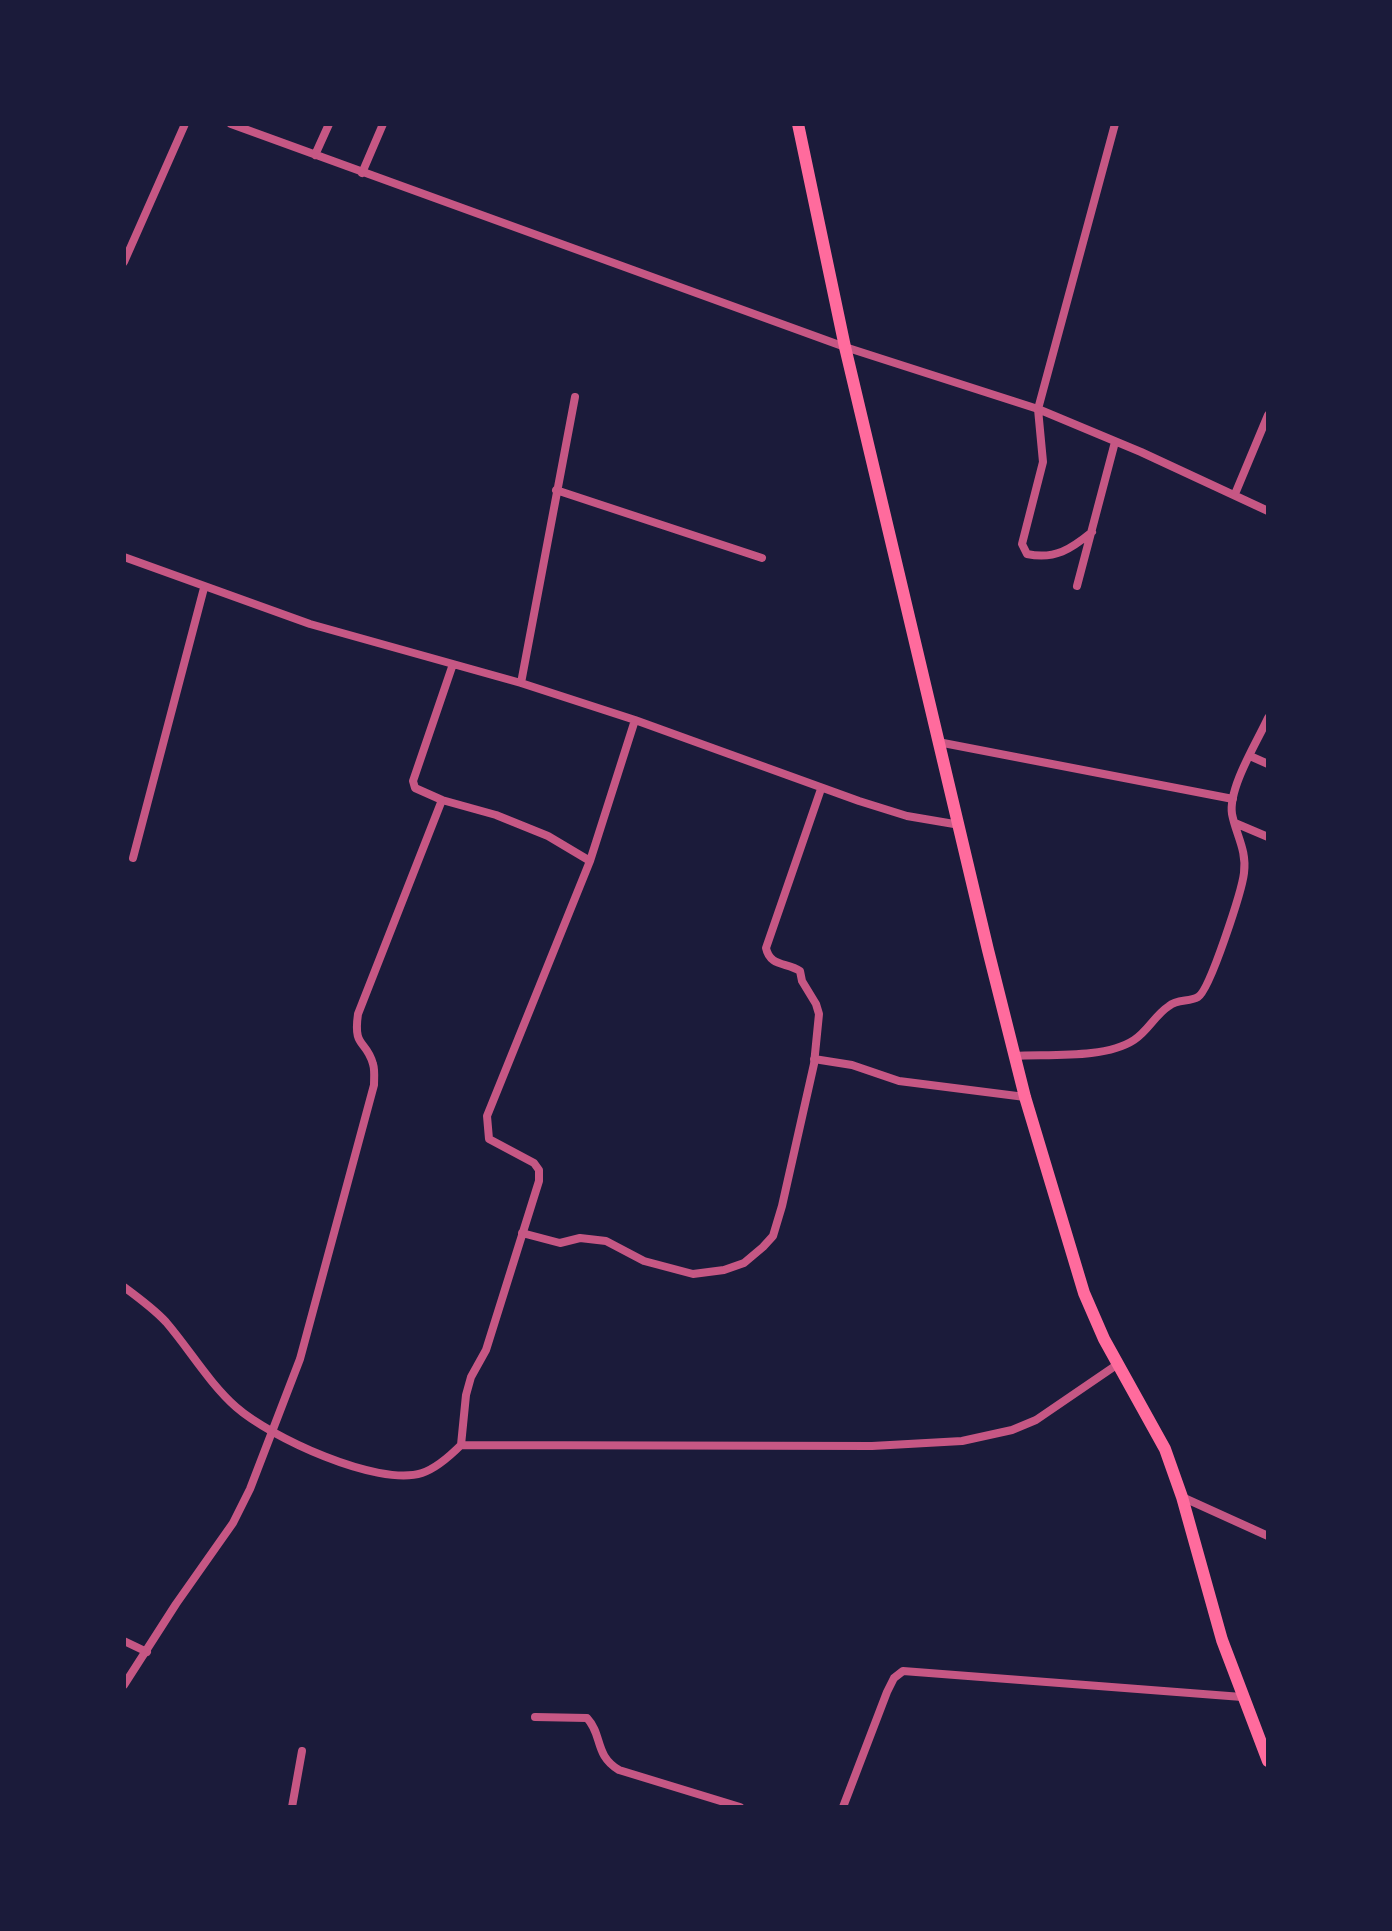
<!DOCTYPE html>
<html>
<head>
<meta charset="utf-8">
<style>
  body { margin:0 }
  #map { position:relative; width:1392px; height:1931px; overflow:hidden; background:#1b1b3a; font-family:"Noto Sans",sans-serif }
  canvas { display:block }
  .frame { position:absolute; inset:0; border:126px solid #1b1b3a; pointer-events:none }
</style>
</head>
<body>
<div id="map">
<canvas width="1392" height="1931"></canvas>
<div class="frame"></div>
</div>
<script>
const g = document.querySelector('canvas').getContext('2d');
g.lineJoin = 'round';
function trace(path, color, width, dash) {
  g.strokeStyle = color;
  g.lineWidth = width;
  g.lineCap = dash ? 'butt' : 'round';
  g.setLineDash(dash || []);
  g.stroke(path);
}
const minor = new Path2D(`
  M231,124L845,347L1038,409L1141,452L1268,511
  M315,155L329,124
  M362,173L383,124
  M124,262L185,124
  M556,490L762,558
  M1235,494L1268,415
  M1092,532C1071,549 1055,560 1027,554L1022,544L1043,462L1038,409L1115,124
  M124,557L310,624L521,683L635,720L590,861L487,1116L489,1139L534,1163L539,1170V1181L486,1350L471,1377L466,1395L461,1445C450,1456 437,1468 422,1473C377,1487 270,1437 236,1407C209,1383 190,1350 166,1322C154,1309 139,1298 124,1287
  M1077,586L1115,442
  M521,683L575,397
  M635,720L859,801L907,816L960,825
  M938,742L1233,799
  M1250,756L1268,764
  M442,800L415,788L413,781L453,664
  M1235,823L1268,837
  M133,858L204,588
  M1014,1056C1049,1054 1105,1059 1134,1040C1148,1031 1155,1015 1169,1006C1177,999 1189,1002 1198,997C1210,990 1242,890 1244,873C1247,850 1236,835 1232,814C1228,788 1257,742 1268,718
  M814,1059L852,1065L899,1081L1025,1097
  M522,1233L560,1243L580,1238L606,1241L644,1261L693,1274L724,1270L744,1263L763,1247L773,1236L782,1206L814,1064L819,1014L816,1004L802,981L800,971C787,962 770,967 766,948L821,789
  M461,1445L872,1446L962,1441L1012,1430L1036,1420L1118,1364
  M1182,1497L1268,1536
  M124,1641L147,1652
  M124,1685L176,1604L233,1523L250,1489L300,1359L374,1085C374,1079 375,1070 373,1064C366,1039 353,1049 358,1014L442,800L496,815L548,836L590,861
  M535,1717L587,1718C603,1735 594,1755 619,1770L740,1807
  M292,1807L302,1751
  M843,1807L887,1692L894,1678L903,1671L1242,1697`);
const secondary = new Path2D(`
  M798,124L845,347L988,950L1025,1097L1084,1293L1104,1339L1165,1449L1182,1497L1222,1640L1268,1761`);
trace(minor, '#c65784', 8);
trace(secondary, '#ff6b9d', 12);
</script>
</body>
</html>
